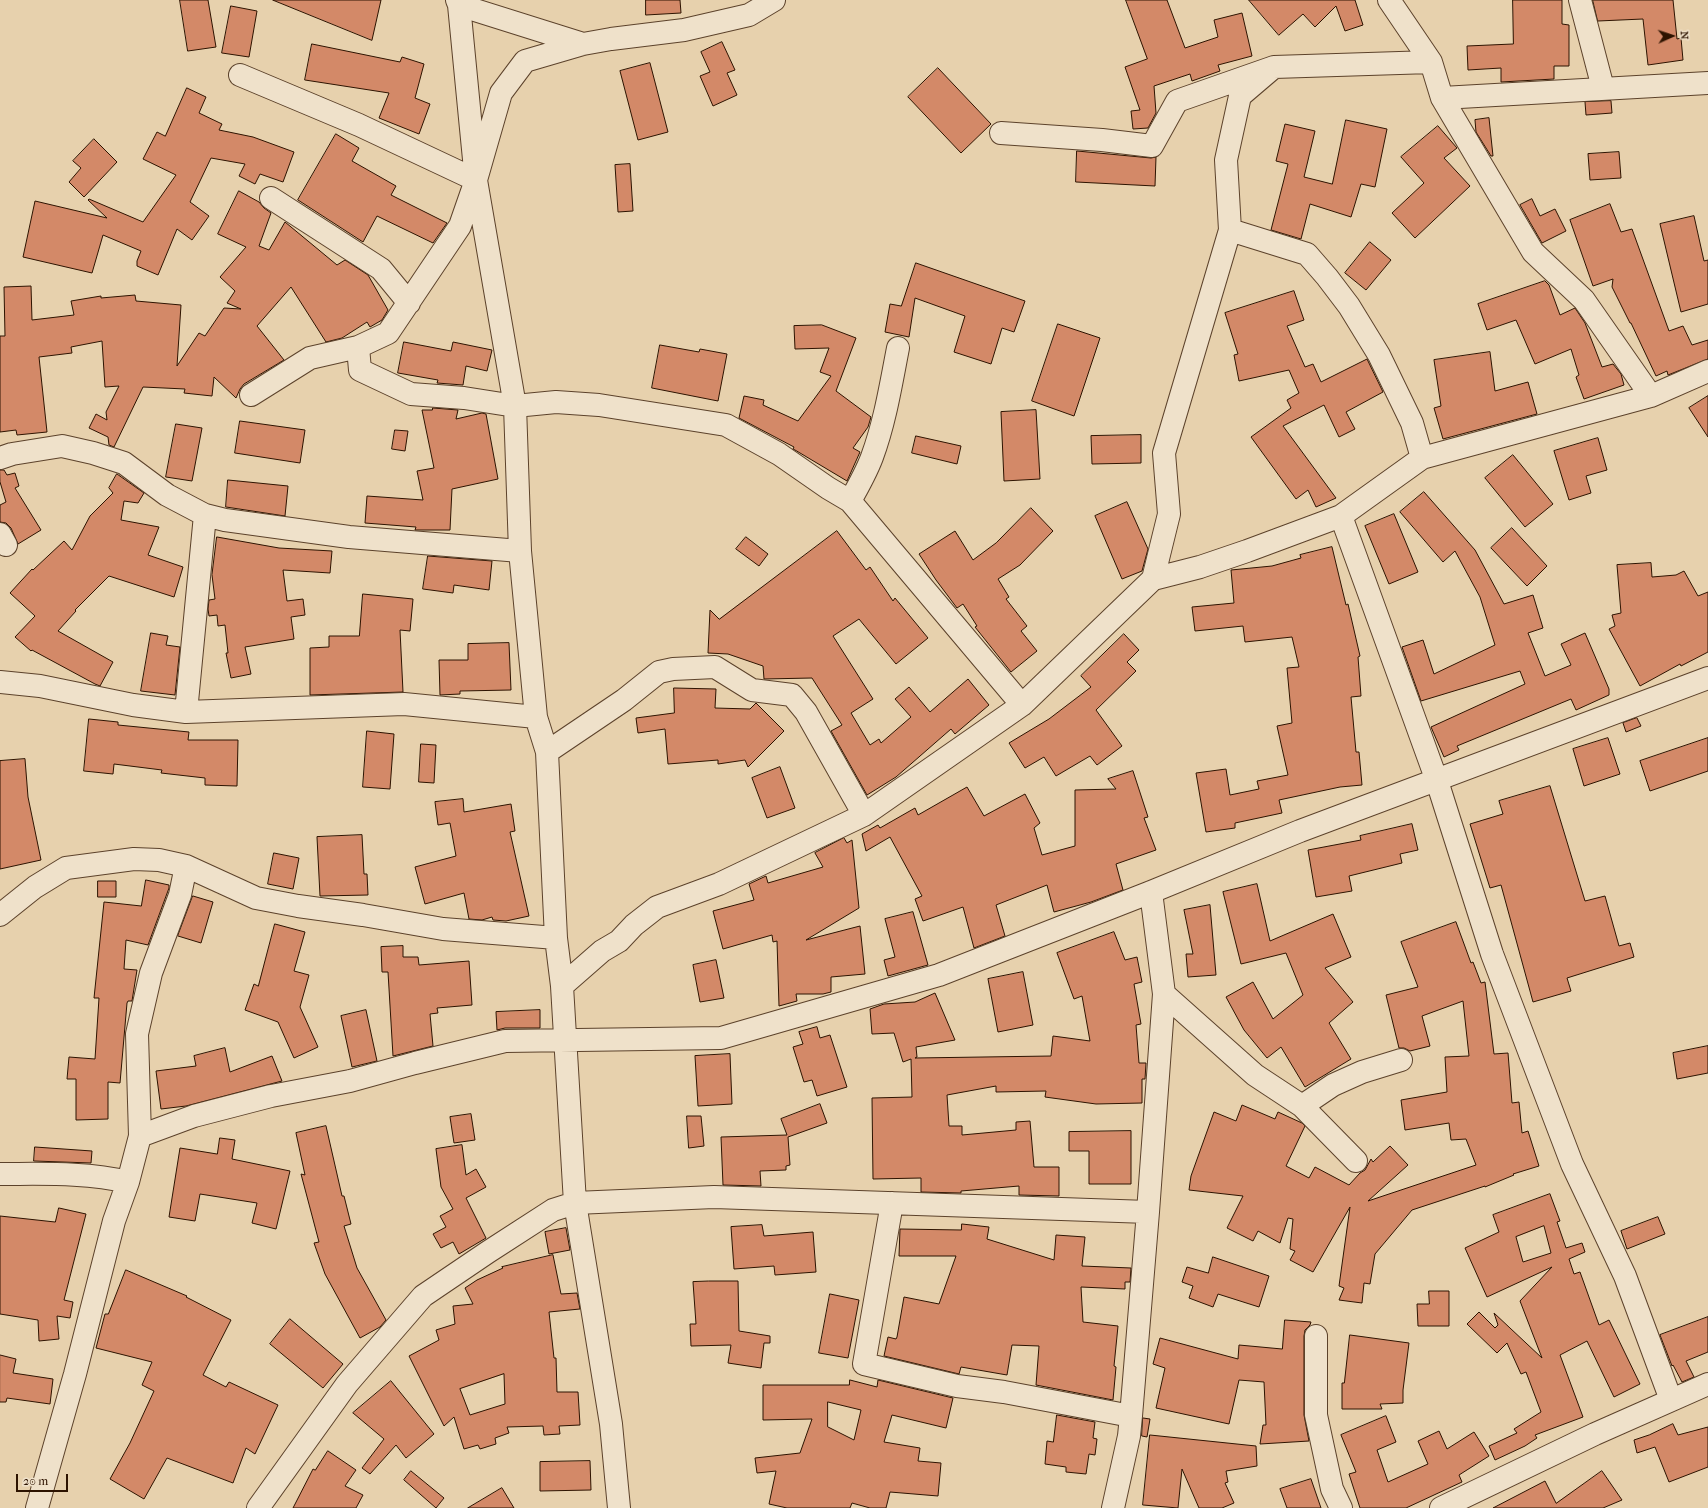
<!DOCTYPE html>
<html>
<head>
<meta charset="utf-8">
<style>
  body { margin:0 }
  #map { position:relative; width:1708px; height:1508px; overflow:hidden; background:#e7d1ad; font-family:"IM FELL French Canon",serif }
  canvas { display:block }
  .north { position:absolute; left:1652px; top:16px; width:40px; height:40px; -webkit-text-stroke:3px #efe1ca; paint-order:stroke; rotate:87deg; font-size:11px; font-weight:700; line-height:16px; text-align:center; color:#2d1300 }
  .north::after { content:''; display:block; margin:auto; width:14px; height:18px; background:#2d1300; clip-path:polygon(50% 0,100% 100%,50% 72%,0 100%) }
  .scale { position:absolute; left:16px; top:1474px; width:52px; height:18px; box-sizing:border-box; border:2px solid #2d1300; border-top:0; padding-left:5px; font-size:12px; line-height:14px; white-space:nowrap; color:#2d1300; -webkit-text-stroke:3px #efe1ca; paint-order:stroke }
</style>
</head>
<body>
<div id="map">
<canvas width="1708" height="1508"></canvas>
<div class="north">N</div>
<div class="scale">20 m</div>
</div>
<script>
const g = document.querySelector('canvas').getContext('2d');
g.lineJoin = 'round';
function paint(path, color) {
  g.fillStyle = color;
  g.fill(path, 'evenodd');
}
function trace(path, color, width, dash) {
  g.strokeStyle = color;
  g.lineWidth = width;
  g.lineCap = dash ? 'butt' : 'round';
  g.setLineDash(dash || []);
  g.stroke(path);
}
const building = new Path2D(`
  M180,0H208L216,47L188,51Z
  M273,0H381L372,40Z
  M646,0H680L681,13L646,15Z
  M1126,0H1167L1185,48L1218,37L1214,20L1242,13L1252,56L1218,65L1220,71L1192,81L1190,74L1154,86L1156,113L1148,128L1133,129L1131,111L1140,110L1125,67L1147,59Z
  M1249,0H1355L1363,25L1345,31L1336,6L1315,27L1303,14L1279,35Z
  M1513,0H1562V24L1569,25V66H1554V79L1501,82V68L1468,70L1467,46L1513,44Z
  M1593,0H1673L1677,39L1681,38L1683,60L1648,65L1643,19L1598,21Z
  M231,6L257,11L249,57L222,53Z
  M722,42L735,70L727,73L737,95L713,106L700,76L710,72L701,52Z
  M312,44L400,62L402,57L424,64L415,98L430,104L419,134L379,118L389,93L305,80Z
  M650,63L668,132L638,140L620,71Z
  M938,68L991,124L961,153L908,97Z
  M187,88L206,97L199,113L222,124L219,130L253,137L294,152L283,182L260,174L255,184L239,176L245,164L211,158L190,202L209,216L192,240L177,229L158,275L137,266V261L141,251L103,235L92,273L23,257L35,201L107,218L88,200L89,199L143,222L176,175L143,159L157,132L165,136Z
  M1611,101L1612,113L1586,115L1585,102Z
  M1489,118L1493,156H1491L1476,132L1475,120Z
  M1346,120L1387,129L1375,187L1361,184L1351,217L1310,204L1301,239L1271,230L1288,164L1276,161L1285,124L1315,131L1304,177L1332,184Z
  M1438,126L1457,148L1444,158L1470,186L1415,238L1392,213L1424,183L1401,157Z
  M336,134L359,148L352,161L396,186L391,195L447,223L433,243L377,216L363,242L298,200Z
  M94,139L117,162L84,197L69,182L81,168L73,161Z
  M1077,151L1151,158L1156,157L1155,186L1076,182Z
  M1619,152L1621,178L1590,180L1588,154Z
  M630,164L633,211L618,212L615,165Z
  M239,191L259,202L264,208L271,213L259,246L269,250L285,222L337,265L345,260L368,275L388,310L382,320L370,327L367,322L342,338L326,342L291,287L257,326L284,360L244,384L240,389L236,398L214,377L212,396L184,393L185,389L143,387L114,447L109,445L108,437L89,428L96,414L107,420L106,412L119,386L105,387L102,341L71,347L72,353L39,357L47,432L17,435L16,430L0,432V336H5L4,287L31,286L32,320L74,315L71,301L101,296V298L135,295L136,301L181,305L177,366L199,333L205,336L224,308L241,309L227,303L235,291L220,277L246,247L218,234Z
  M1532,199L1540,216L1555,209L1566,231L1542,243L1520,205Z
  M1610,204L1621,232L1632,229L1669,331L1683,326L1692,345L1708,340V359L1668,375L1667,371L1656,376L1631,323H1630L1612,287L1613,279L1593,286L1570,220Z
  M1694,216L1704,261L1708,260V304L1681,312L1660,224Z
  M1370,242L1391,260L1366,290L1345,273Z
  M916,263L1025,301L1014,332L1002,328L991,364L954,352L965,316L915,298L909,337L885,332L890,304L901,306Z
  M1545,281L1549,285L1560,315L1575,308L1585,323L1602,367L1613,364L1621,374L1624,385L1584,399L1576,377L1579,375L1571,349L1535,364L1516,320L1487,330L1478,304Z
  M1294,291L1304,320L1287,326L1305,367L1313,364L1321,382L1367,359L1383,392L1346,412L1355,429L1339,437L1324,405L1283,426L1336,498L1316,507L1308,490L1296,499L1251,437L1291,408L1287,400L1299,393L1289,370L1239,381L1234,355L1238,354L1225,313Z
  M1058,324L1100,338L1074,416L1032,401Z
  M822,325L856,338L836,391L871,417L868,427L853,448L860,452L847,481L795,450L793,449L794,447L739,418L744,396L764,400L763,405L798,421L831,376L820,372L829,348L795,349L794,326Z
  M404,342L451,351L453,342L492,350L487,371L466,366L463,385L437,383L438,380L398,373Z
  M660,345L699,352L700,349L727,354L718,401L652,388Z
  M1490,352L1495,391L1528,382L1537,414L1443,439L1434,408L1441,406L1434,360Z
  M1708,396V437L1689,408Z
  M433,408L458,410L456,419L482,413L486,414L498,479L452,489L450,530H415L416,527L365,523L367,496L423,500L417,471L434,468L422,410H432Z
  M1036,410L1040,479L1004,481L1001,412Z
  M240,421L305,430L300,463L235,453Z
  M176,424L202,428L192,481L166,477Z
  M395,430L408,431L405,451L392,449Z
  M1141,435V463L1092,464L1091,436Z
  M916,436L961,446L957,464L912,453Z
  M1598,438L1607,470L1586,476L1591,493L1569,500L1554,451Z
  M1513,455L1553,504L1525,527L1485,478Z
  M0,470H4L7,475L15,473L19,486L15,488L41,530L18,544L11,528L6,523L0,522V505L6,502L0,482Z
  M117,474L144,493L138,503L124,501L121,520L159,527L148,555L183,567L174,597L109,576L75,610L76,611L58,631L113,662L100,686L95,684L32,650L31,651L15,637L35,616L10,593L32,569L33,570L64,541L72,550L90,516L113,493L109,488Z
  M228,480L288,486L285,516L226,507Z
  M1424,492L1475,550L1504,604L1533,595L1543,628L1528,633L1545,676L1571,665L1561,644L1585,633L1609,689V695L1576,710L1571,699L1457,746L1459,750L1444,757L1431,727L1525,684L1520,671L1421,701L1402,647L1423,640L1434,674L1495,645L1480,597L1455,551L1443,562L1400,512Z
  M1127,502L1148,549L1142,571L1122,579L1095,516Z
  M1031,508L1053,531L1020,565L998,579L1009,597L1006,599L1027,626L1021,631L1037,651L1011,672L975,627L977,626L963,604L957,608L936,580L919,554L955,531L973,560L996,543Z
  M1394,514L1418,572L1389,584L1365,526Z
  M1512,528L1547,566L1527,586L1491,548Z
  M837,531L866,570L870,567L893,601L895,598L928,638L896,664L859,619L833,636L873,699L851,713L870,745L879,739L881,743L911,717L895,699L909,687L930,712L968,679L989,705L955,734L951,729L896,777L867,795L831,731L842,725L812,678L764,679L763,666L728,654L708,653L710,610L719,619Z
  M217,537L279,548L332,551L330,573L283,570L287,601L303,599L305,615L291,617L294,639L245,647L251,674L231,678L226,653H228L225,625L218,626L217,615L209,616L208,609L209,600L215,599L212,575Z
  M746,537L768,554L759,566L736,549Z
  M1332,547L1346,605L1348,604L1360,656L1358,657L1361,696L1351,697L1356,752H1359L1362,785L1340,787L1279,800L1282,813L1235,823V828L1206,832L1196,773L1226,769L1230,795L1259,789L1257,781L1288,775L1277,726L1292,723L1287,668L1299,667L1292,637L1245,642L1243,626L1195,631L1192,607L1234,603L1231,570L1272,566L1301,558L1300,555Z
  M428,556L492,561L489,590L454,585L453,593L423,589Z
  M1651,563L1652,577L1676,575L1684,571L1698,596L1708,592V652L1681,666L1680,664L1640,686L1609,629L1615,626L1612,615L1621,613L1617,565Z
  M363,594L413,599L410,631L400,630L403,692L310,695V648L329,647V636H359Z
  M151,633L168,636L166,645L180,647L175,695L141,691Z
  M1124,634L1139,650L1127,662L1136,671L1096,710L1122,746L1097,765L1090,756L1056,776L1044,757L1025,768L1009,743L1049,719L1091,687L1081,676Z
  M509,643L511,690L460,691V694L440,695L439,660H468V644Z
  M674,688L716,689L715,708L750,709L756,703L784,731L748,767L745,760L718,764V760L668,764L665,729L638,733L636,718L674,713Z
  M1637,718L1641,726L1626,732L1623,723Z
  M89,719L118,722V725L189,732L188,740H238L237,786L205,785V778L161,773L162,770L114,764L113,774L84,771Z
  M367,731L394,734L390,789L363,787Z
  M1608,738L1620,774L1584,786L1573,749Z
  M1708,738V771L1650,791L1640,761Z
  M421,744L436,745L434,783L419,782Z
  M25,759L28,797L41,860L0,869V761Z
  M780,767L795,808L767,818L752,778Z
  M1133,771L1148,817L1144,818L1156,850L1116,864L1123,890L1091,902L1054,912L1047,885L996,905L1005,936L974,948L963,907L923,921L915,899L922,896L890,837L866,851L862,834L878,825L880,828L915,808L918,815L967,787L984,816L1025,794L1040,823L1034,828L1042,855L1075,846V790L1116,789L1108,779Z
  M1550,786L1585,901L1605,896L1619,946L1630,943L1634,957L1567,978L1571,991L1533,1002L1501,885L1490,888L1470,824L1503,814L1499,801Z
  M463,799L464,812L511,804L515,831L510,832L529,916L506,921L493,920L492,917L482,920L469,919L464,893L425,904L415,867L456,856L450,823L438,825L435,802Z
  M1412,824L1418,850L1400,854L1402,863L1349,876L1352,891L1316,897L1308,850L1361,840L1360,836Z
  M362,835L364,874H367L368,895L320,896L317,837Z
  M844,838L847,843L852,840L859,908L806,940L860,926L865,974L831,977V992L823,994H796L797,1001L779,1006L777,941L773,942L772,935L723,949L713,911L754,900L749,884L766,876L768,883L823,867L815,853Z
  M274,853L299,858L293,889L268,884Z
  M146,880L169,885V888L148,945L126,940L124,969L137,970L132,1001H128L127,1003L120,1083L108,1082V1119L76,1120V1079H67L69,1057L95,1059L99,998H94L104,902L141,906Z
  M98,881H116V897H98Z
  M1257,884L1270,941L1333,914L1351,957L1325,968L1353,1002L1329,1023L1351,1059L1305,1087L1281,1047L1267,1058L1244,1030L1226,997L1253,982L1273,1019L1303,995L1286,953L1241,964L1223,892Z
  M193,896L213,902L201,943L178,936Z
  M1210,905L1216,975L1188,977L1186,954H1193L1184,910Z
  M913,912L928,965L888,976L884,960L895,957L885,919Z
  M1456,922L1471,963L1473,962L1481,983L1485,982L1494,1054L1508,1053L1512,1103L1519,1102L1522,1133L1528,1131L1539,1166L1513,1174L1514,1175L1485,1187V1186L1412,1210L1375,1254L1370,1284L1364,1283L1362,1303L1339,1300L1344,1288L1339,1286L1350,1207L1313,1272L1290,1260L1295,1251L1290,1249L1293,1219L1288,1218L1280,1243L1258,1231L1253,1241L1227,1228L1243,1196L1189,1190L1191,1176L1214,1112L1236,1121L1242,1105L1275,1119L1278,1112L1302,1123L1305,1126L1286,1166L1309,1178L1315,1167L1349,1185L1360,1173L1365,1170L1371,1159L1373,1162L1390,1146L1408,1165L1368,1201L1476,1165L1466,1139L1451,1140L1449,1123L1405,1130L1401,1100L1447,1092L1445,1057L1469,1056L1463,1001L1422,1016L1430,1046L1410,1051L1404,1048H1399L1386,995L1418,987L1401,942Z
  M275,924L305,932L294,971L309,975L300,1007L318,1047L294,1058L278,1022L245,1010L254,984L258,986Z
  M1114,932L1125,960L1137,957L1142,982L1134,984L1141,1024L1136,1025L1139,1063H1146L1145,1079H1142V1103L1096,1104L1045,1097L1046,1091L996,1092V1086L947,1095L949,1126H962V1135L1016,1130V1122L1030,1121L1034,1167H1059V1196L1019,1195V1186L961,1191V1193L921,1192V1178L873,1179L872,1098L912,1097L911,1059L903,1062L894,1033L872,1034L870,1009L884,1004L915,1002L935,993L955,1040L916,1047L917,1057L915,1058L1051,1056L1053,1036L1090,1041L1082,996L1074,999L1057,953Z
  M403,946V957H418L419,965L469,961L472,1005L437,1008L438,1013L430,1014L433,1046L393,1056L388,972H382L381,947Z
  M716,960L724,998L700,1002L693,965Z
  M1023,972L1033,1025L998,1032L988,979Z
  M366,1010L377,1061L352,1067L341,1016Z
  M540,1010V1028H505L497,1030L496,1012Z
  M817,1027L820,1038L830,1035L847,1087L817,1096L812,1080L804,1082L793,1047L803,1044L799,1032Z
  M1708,1046V1073L1677,1079L1673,1053Z
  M225,1048L230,1072L272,1056L282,1081L186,1106L161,1109L156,1071L196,1066L194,1056Z
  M730,1054L732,1104L698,1106L695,1056Z
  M820,1104L827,1123L788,1137L790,1165L786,1166V1170L760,1171L761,1186L723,1185L721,1137L787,1135L781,1119Z
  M471,1114L475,1140L454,1143L450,1117Z
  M687,1116H701L704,1146L689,1148Z
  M326,1126L342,1196H344L351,1224L344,1226L357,1268L386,1320L380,1327L360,1338L325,1274L314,1243L319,1242L301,1174L305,1175L296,1133Z
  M1131,1131V1184H1089V1151H1069V1132Z
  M220,1138L235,1140L232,1159L290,1171L276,1229L252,1223L257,1203L200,1194L195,1221L169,1217L180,1148L217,1154Z
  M462,1145L466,1175L476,1169L486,1187L466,1198L486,1238L459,1254L453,1242L441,1248L433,1234L446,1227L440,1216L453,1209L441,1187L436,1149Z
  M35,1147L92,1151L91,1163L34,1161Z
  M1550,1194L1560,1221L1557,1222L1566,1248L1582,1243L1585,1252L1569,1259L1574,1274L1580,1272L1599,1325L1609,1320L1640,1384L1614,1397L1587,1341L1560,1355L1583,1417L1535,1435L1537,1438L1525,1446L1495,1460L1489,1446L1517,1433L1514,1429L1541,1412L1526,1372L1521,1374L1507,1343L1497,1353L1467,1324L1479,1312L1495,1328L1498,1325L1494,1313L1542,1358L1520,1301L1552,1267L1487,1297L1465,1248L1499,1232L1493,1215ZM1544,1226L1551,1253L1523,1262L1516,1237Z
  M59,1208L86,1214L64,1300L73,1302L70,1318L57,1316L59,1339L39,1341L38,1320L0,1314V1216L55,1222Z
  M1658,1217L1665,1234L1627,1249L1621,1231Z
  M962,1224L989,1227L987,1239L1054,1260L1056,1235L1085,1237L1082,1266L1131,1268L1130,1282H1125V1289L1081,1287L1083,1322L1118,1326L1114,1366L1116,1367L1113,1400L1036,1385L1039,1346L1012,1345L1007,1375L961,1367L959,1374L884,1356L888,1337L896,1339L897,1337L904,1297L939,1304L956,1256H899L900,1229L961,1230Z
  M762,1225L764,1236L813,1232L816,1272L775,1275L774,1266L734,1269L731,1227Z
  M566,1228L570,1250L549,1254L545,1232Z
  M553,1255L561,1294L577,1293L580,1309L549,1312L554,1358H556L557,1392H578L580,1425L559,1426L560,1434L544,1435L543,1426L507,1427L509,1433L495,1438L496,1444L480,1449L478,1445L464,1449L454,1417L444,1426L409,1356L439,1340L436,1330L455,1324L453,1306L473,1304L465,1288L477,1280L503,1268L502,1267ZM504,1374L505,1404L470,1415L460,1389Z
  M1213,1257L1269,1276L1259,1307L1218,1294L1213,1307L1189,1298L1193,1286L1182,1282L1187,1267L1208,1273Z
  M126,1270L187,1296L186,1297L231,1320L203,1375L226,1387L229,1382L278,1405L255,1454L246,1448L233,1483L167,1458L144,1499L110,1479L130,1443L154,1391L142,1385L152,1362L96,1348L105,1314H108Z
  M709,1281H738L739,1331L770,1336V1343H764L761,1368L728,1363L731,1345L691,1346L690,1324H696L693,1282Z
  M1429,1291H1449V1326H1418L1417,1304H1429Z
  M830,1294L859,1300L848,1358L819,1353Z
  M1708,1317V1352L1686,1361L1694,1377L1682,1382L1673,1365L1672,1366L1660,1335Z
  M290,1319L343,1364L323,1388L270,1344Z
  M1285,1320L1311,1322L1310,1325L1305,1330L1304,1336V1415L1309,1441L1260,1444L1263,1425H1266L1264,1382L1239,1380L1229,1424L1156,1408L1165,1368L1153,1364L1160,1338L1238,1359L1239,1345L1282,1349Z
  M1350,1335L1409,1343L1403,1390V1403L1380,1404L1382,1409H1342V1383H1344Z
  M0,1355L16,1359L13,1373L53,1379L50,1404L7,1398L6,1402H0Z
  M850,1380L877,1387L878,1380L953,1398L946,1428L892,1415L884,1442L920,1448L918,1461L941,1463L938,1496L890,1492L886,1508H870L852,1503L850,1508H787L769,1504L776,1471L757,1473L755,1458L800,1453L812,1419L763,1420V1385H849ZM828,1402L861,1410L854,1440L828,1427Z
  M391,1381L434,1434L406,1458L396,1445L370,1474L362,1468L384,1439L353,1413Z
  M1057,1415L1095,1422L1093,1438L1097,1439L1095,1455L1089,1454L1086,1474L1066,1472V1467L1045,1464L1047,1441L1053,1442Z
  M1386,1416L1396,1442L1377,1450L1388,1482L1428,1464L1418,1441L1439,1431L1447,1449L1474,1432L1489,1456L1459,1475L1462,1482L1406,1508H1360L1349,1474L1356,1472L1341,1435Z
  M1143,1418L1150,1419L1147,1437L1142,1436Z
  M1673,1424L1678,1435L1708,1427V1467L1669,1482L1655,1447L1637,1453L1634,1440L1649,1435Z
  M1150,1435L1256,1446L1257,1466L1226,1471L1228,1482L1225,1483L1234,1503L1222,1508H1199L1182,1469L1178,1508L1143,1505Z
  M328,1451L356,1470L345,1486L363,1495L356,1508H293L313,1469L315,1470Z
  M590,1461L591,1490L540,1491V1462Z
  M411,1471L444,1498L436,1508L404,1480Z
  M1602,1471L1622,1500L1603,1508H1493L1545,1481L1556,1503Z
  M1311,1479L1321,1508H1287L1280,1489Z
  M502,1488L514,1508H468Z`);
const minor = new Path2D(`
  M457,0L459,5L476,180L515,406L520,551L536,717L547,752L556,938L562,986L575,1203L611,1424L619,1508
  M1389,0L1431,62L1442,98L1533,252L1584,300L1651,396
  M1580,0L1603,88
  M459,5L583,44
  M240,75L359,125L476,180
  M1442,98L1708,83
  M1001,133L1102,140L1152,146L1177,101L1274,67L1431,62
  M271,198L381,269L409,303
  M1230,230L1307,254L1327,277L1349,306L1379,355L1412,423L1422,458
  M358,347L360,370L411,394L464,398L515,406L556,402L599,405L726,425L779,454L828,488L850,501L1022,705
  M251,395L310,358L358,347L388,333L460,226L476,180L501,93L525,61L583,44L611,39L684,30L749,15L774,0
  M0,458L12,454L62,446L93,453L124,463L167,495L205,515L225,520L349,537L520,551
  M850,501C858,487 866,473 872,457C885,422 891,384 898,348
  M1341,516L1437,781L1492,954L1572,1164L1625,1276L1671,1400
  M0,534L6,545
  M1153,579L1169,514L1164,453L1230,230L1226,160L1240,96L1274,67
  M0,682L40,686L133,705L186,712L404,704L536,717
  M186,712L205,515
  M547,752L624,700L659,672L673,669L715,667L752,690L792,695L806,712L864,815
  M0,915L35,887L66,868L134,859L159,860L186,866L256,898L298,906L363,915L443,929L556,938
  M562,986L602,951L619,941L634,925L657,907L719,884L864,815L1022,705L1153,579L1200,567L1247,551L1341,516L1422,458L1651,396L1708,371
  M1164,994L1255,1075L1302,1106L1333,1085L1362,1072L1401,1060
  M1302,1106L1356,1161
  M140,1136L137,1034L151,973L180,895L186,866
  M0,1174C43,1174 87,1172 128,1182
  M892,1203L864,1364L957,1386L1004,1392L1131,1416
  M1316,1336V1415L1332,1489L1341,1508
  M37,1508L75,1374L114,1221L128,1182L140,1136L194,1116L271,1096L350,1081L415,1063L505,1041L721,1038L939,975L1151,892L1300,831L1708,678
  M258,1508L347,1384L423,1296L488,1252L553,1210L575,1203L714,1197L1148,1212
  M1113,1508L1129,1436L1131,1416L1148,1212L1164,994L1151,892
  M1441,1508L1595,1434L1708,1384`);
paint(building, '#d38968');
trace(building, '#2d1300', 1);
trace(minor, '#5c422b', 24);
trace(minor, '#efe1ca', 22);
</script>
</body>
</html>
